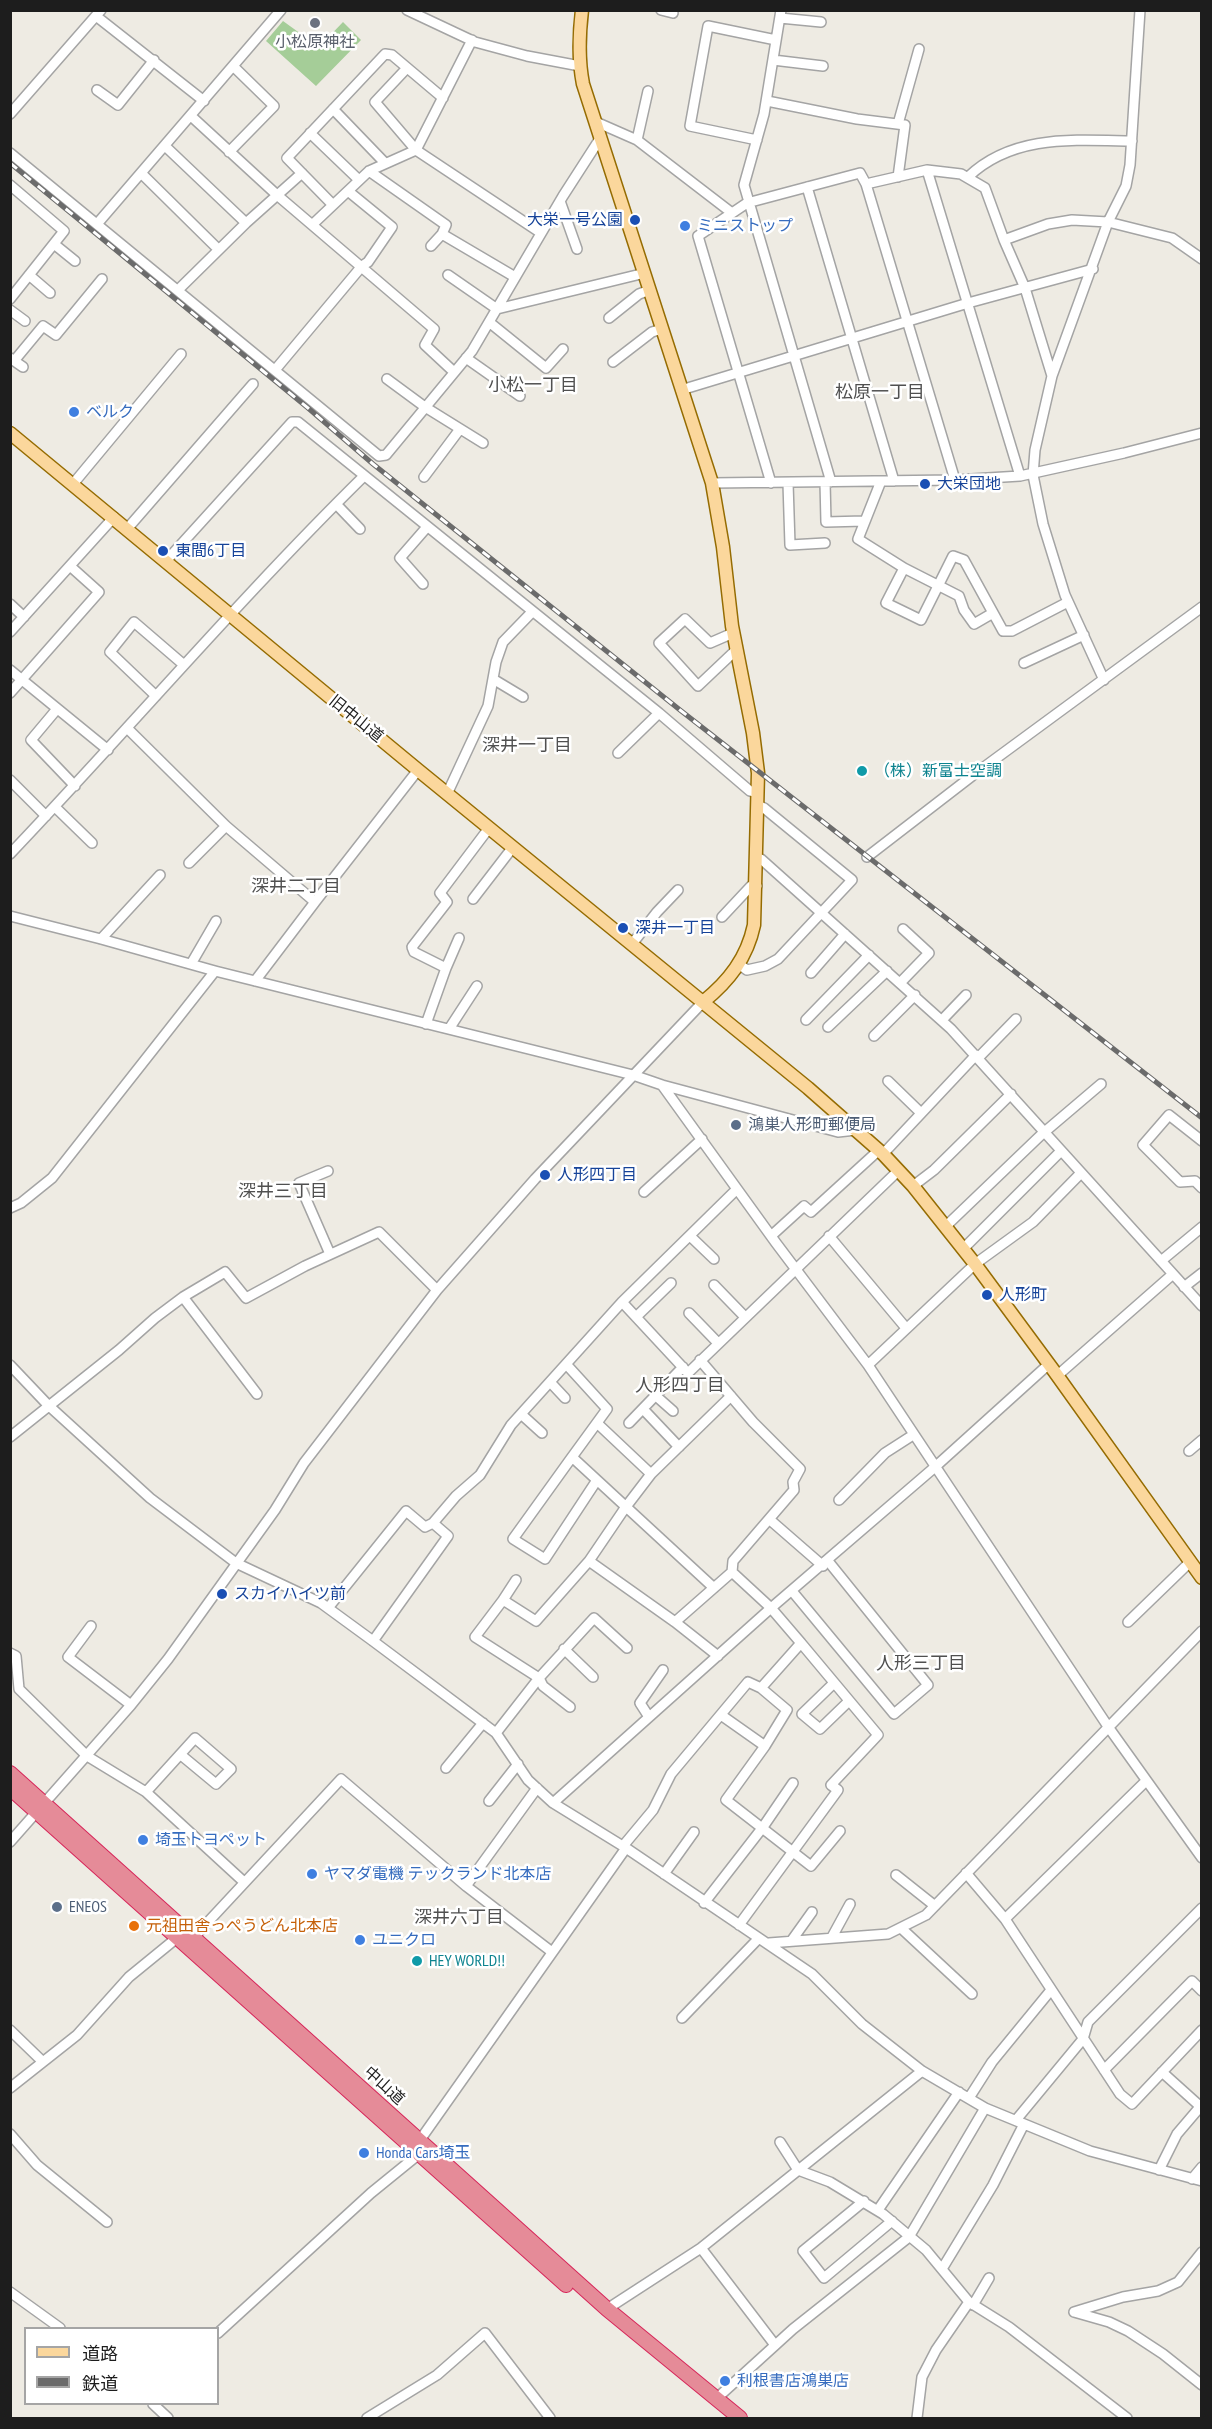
<!DOCTYPE html>
<html>
<head>
<meta charset="utf-8">
<style>
  body { margin:0 }
  #map { position:relative; width:1212px; height:2429px; overflow:hidden; background:#eeebe3; font-family:"PT Sans Narrow","Noto Sans JP",sans-serif }
  canvas { display:block }
  .frame { position:absolute; inset:0; border:12px solid #1d1d1d; pointer-events:none }
  .legend { position:absolute; left:24px; top:2327px; width:195px; height:78px; box-sizing:border-box; background:#fff; border:2px solid #a5a5a5; margin:0; padding:8px 10px; list-style:none; font-size:18px; color:#1d1d1d }
  .legend li { display:flex; align-items:center; gap:12px; height:30px }
  .legend b { width:30px; border:2px solid #a5a5a5 }
</style>
</head>
<body>
<div id="map">
<canvas width="1212" height="2429"></canvas>
<div class="frame"></div>
<ul class="legend">
<li><b style="height:8px;background:#fbd79c"></b>道路</li>
<li><b style="height:8px;background:#6b6b6b"></b>鉄道</li>
</ul>
</div>
<script>
const g = document.querySelector('canvas').getContext('2d');
g.lineJoin = 'round';
function paint(path, color) {
  g.fillStyle = color;
  g.fill(path, 'evenodd');
}
function trace(path, color, width, dash) {
  g.strokeStyle = color;
  g.lineWidth = width;
  g.lineCap = dash ? 'butt' : 'round';
  g.setLineDash(dash || []);
  g.stroke(path);
}
function drawText(font, color, halo, rows, align = 'center') {
  g.font = font + ' "PT Sans Narrow","Noto Sans JP",sans-serif';
  g.lineWidth = 5;
  g.setLineDash([]);
  g.textBaseline = 'middle';
  g.strokeStyle = halo;
  g.fillStyle = color;
  for (const [text, x, y, turn = 0] of rows) {
    g.save();
    g.translate(x, y);
    g.rotate((+turn || 0) * Math.PI / 180);
    g.textAlign = isNaN(turn) ? turn : align;
    if (halo) g.strokeText(text, 0, 0);
    g.fillText(text, 0, 0);
    g.restore();
  }
}
const forest = new Path2D(`
  M283,21L319,47L343,22L361,40L316,86L266,41Z`);
const minor = new Path2D(`
  M407,10L475,42L527,56L580,66
  M661,10L673,13
  M781,10L764,114L744,185L831,482
  M96,16L204,101
  M780,18L821,22
  M773,60L823,66
  M407,68L375,102L416,150L541,233
  M97,90L118,105L154,60
  M767,101L857,119L905,125L898,177
  M333,109L385,163
  M10,114L101,10
  M191,116L277,195L434,329L425,345L454,372
  M596,122L637,140L732,213
  M898,124L919,49
  M310,133L359,180
  M637,140L648,91
  M757,140L690,126L708,26L776,40
  M165,146L246,223
  M229,152L274,106L233,66
  M10,153L379,456L386,455L472,351L563,196L601,137
  M927,170L1020,476
  M369,171L446,225L442,234L431,246
  M141,173L218,249
  M968,177C1013,134 1075,140 1132,141
  M866,184L955,480
  M10,185L64,231L10,299
  M807,187L894,481
  M560,201L577,249
  M333,205L287,158L385,54L392,55L443,98
  M97,224L281,10
  M313,224L369,171L416,150L472,40
  M442,234L515,277
  M1004,240L1048,224L1072,220L1108,222L1172,238L1202,259
  M54,244L75,261
  M29,275L50,293
  M448,275L497,309L645,273
  M178,290L246,223L302,173
  M10,310L25,321
  M609,318L639,294L650,290
  M489,322L546,368L563,349
  M10,358L23,367
  M466,358L520,396
  M14,361L43,326L56,335L102,279
  M613,362L652,332L662,329
  M275,370L362,266L368,262L392,227L348,191
  M387,379L425,407L483,443
  M681,390L968,303L1093,269
  M424,477L460,429
  M881,481L858,539L904,568L959,596L964,610L974,624L993,613
  M825,482L826,522L864,521
  M712,483L955,480L1020,476L1124,453L1202,433
  M771,483L698,236L747,203L860,173L866,184L927,170L961,174L985,188L1004,240L1025,288L1052,376
  M788,483L790,545L825,543
  M73,484L181,354
  M336,504L360,529
  M127,529L253,384
  M166,561L292,422H298L659,713L750,791L757,793
  M904,568L886,603L921,620L953,556L964,560L1003,631H1012L1068,602
  M423,584L400,558L427,527
  M10,604L24,617
  M10,632L114,517
  M733,633L710,643L685,619L659,643L698,686L736,650
  M1024,663L1084,635
  M10,670L108,750
  M493,679L523,697
  M1104,680L1065,595L1043,524L1033,475L1035,450L1052,376L1108,222L1126,186L1130,165L1140,10
  M10,693L99,592L70,566
  M156,696L110,652L134,622L184,665
  M57,709L31,740L75,786
  M127,728L226,826L315,902L255,981
  M618,753L659,713
  M10,780L46,816
  M447,794L488,706L496,662L503,642L532,612
  M55,807L92,843
  M10,854C129,729 241,597 364,476
  M867,857L972,776L1202,607
  M757,858L761,859L951,1029L1202,1306
  M189,863L226,826
  M473,899L513,847
  M315,902L418,770
  M10,916L101,939L215,971L633,1075L662,1085L838,1132L856,1130
  M722,917L751,886H757
  M101,939L160,875
  M632,944L657,912L678,890
  M191,964L216,921
  M740,965L747,970L765,966L778,959L852,880L764,808L757,805
  M446,968L414,952L412,947L447,902L440,893L489,828
  M811,973L845,934
  M900,983L929,953L903,929
  M806,1020L869,955
  M942,1020L966,995
  M426,1024L446,968L459,938
  M828,1027L887,971
  M449,1029L477,986
  M874,1036L915,995
  M979,1057L1016,1019
  M888,1081L921,1113
  M662,1085L776,1243L868,1365L1109,1728L1202,1858
  M1202,1141L1169,1115L1143,1145L1180,1182L1195,1181L1202,1188
  M883,1154L976,1055
  M328,1171L299,1183L330,1254
  M913,1186L934,1170L1011,1094
  M644,1192L702,1139
  M10,1208L21,1203L52,1178L215,971
  M945,1227L1041,1135L1101,1084
  M690,1236L714,1259
  M771,1236L804,1206L811,1212L879,1150
  M829,1236L906,1328
  M963,1249L1061,1151
  M1161,1261L1202,1227
  M714,1285L745,1317
  M1184,1287L1202,1273
  M183,1297L257,1394
  M622,1302L688,1373L899,1170
  M689,1313L718,1343
  M636,1317L671,1283
  M566,1364L607,1409L572,1457
  M10,1365L48,1405L150,1498L236,1563L321,1603L373,1641L496,1733L528,1780L553,1803L626,1848L812,1974L862,2024L922,2071L985,2108L1090,2151L1202,2181
  M868,1365L975,1264L1033,1222L1081,1173
  M1058,1375L1173,1274
  M550,1382L565,1398
  M656,1396L673,1411
  M643,1409L679,1447
  M521,1414L542,1433
  M629,1423L683,1367
  M598,1424L651,1474
  M10,1437L119,1350L155,1318L183,1297L225,1272L246,1298L305,1266L379,1232L437,1290
  M1189,1451L1202,1440
  M597,1480L545,1559L513,1539L572,1457L714,1588
  M839,1500L885,1453L913,1435
  M769,1519L823,1566
  M589,1561L625,1508L651,1474L731,1396
  M732,1572L771,1608L801,1643L761,1688L787,1710L765,1746L726,1800L811,1866L840,1831
  M792,1591L894,1714L928,1685L828,1561
  M503,1600L516,1580
  M328,1608L406,1511L425,1527L433,1523
  M675,1622L732,1572L733,1561L794,1490L793,1482L800,1469L753,1422L700,1360
  M1128,1622L1190,1562
  M91,1626L68,1657L131,1705
  M373,1641L448,1536L433,1523L456,1496L480,1475L511,1425L622,1302L737,1189
  M564,1649L593,1677
  M10,1653L16,1656L19,1689L87,1756L146,1792L244,1882
  M834,1683L802,1714L820,1729L849,1701
  M570,1707L543,1686L539,1678L475,1637L503,1600L536,1621L589,1561L675,1622L718,1656
  M721,1715L765,1746
  M649,1717L640,1703L663,1670
  M496,1733L539,1678L594,1618L627,1648
  M446,1768L483,1723
  M146,1792L195,1738L231,1769L216,1784L181,1755
  M489,1801L518,1764
  M553,1803L771,1608L935,1467L1049,1364
  M10,1842L131,1705L168,1659L275,1510L304,1463L437,1290L535,1179L703,1002
  M623,1846L653,1810L671,1774L748,1682L761,1688
  M966,1873L1005,1919L1120,2094L1132,2104L1202,2030
  M664,1874L694,1832
  M896,1875L935,1906
  M466,1886L537,1788
  M704,1903L763,1827L793,1783
  M1005,1919L1146,1781
  M739,1925L838,1790L831,1785L878,1735L801,1643
  M901,1928L972,1994
  M194,1937L341,1779L466,1886L552,1952
  M832,1937L850,1904
  M792,1940L812,1912
  M769,1943L888,1934L926,1915L1202,1631
  M682,2018L759,1938
  M10,2030L42,2061
  M1104,2070L1192,1981L1202,1991
  M1162,2072L1202,2108
  M10,2088L77,2035L129,1977L178,1937
  M969,2098L992,2062L1051,1990
  M1016,2120L1083,2039L1088,2022L1202,1908
  M10,2134L37,2165L107,2222
  M420,2140L626,1848
  M780,2142L798,2170L830,2182L883,2214L926,2250L969,2302L1009,2327L1127,2418
  M1159,2170L1177,2134L1200,2107
  M1192,2179L1202,2167
  M864,2201L803,2251L824,2278L892,2221
  M878,2210L959,2092
  M701,2248L775,2345
  M942,2269L993,2185L1024,2124
  M10,2292L60,2328
  M973,2305L989,2278
  M607,2309L701,2248L922,2071
  M1074,2312L1109,2322L1128,2331L1163,2354L1202,2385
  M1074,2312L1123,2297L1158,2291L1178,2282L1202,2252
  M218,2333L371,2193L419,2154
  M716,2399L793,2329L909,2237L985,2108
  M153,2404L168,2418
  M367,2418L437,2375L485,2333L550,2418
  M917,2418L922,2377L936,2350L969,2302`);
const major = new Path2D(`
  M582,10C579,35 578,59 583,84L712,483L723,547L732,626L753,733L758,773L754,925C747,958 729,981 703,1002
  M10,433L418,770L808,1088L883,1154L913,1186L975,1264L1054,1371L1202,1578`);
const highway = new Path2D(`
  M10,1773L607,2309L740,2418
  M10,1788L566,2285`);
const rail = new Path2D(`
  M10,163L308,408L373,464L680,710L1202,1118`);
const markers = [
  [315,23,6,"#6b7280"],
  [635,220,6,"#1a4fb4"],
  [685,226,6,"#3f7fe0"],
  [74,412,6,"#3f7fe0"],
  [925,484,6,"#1a4fb4"],
  [163,551,6,"#1a4fb4"],
  [862,771,6,"#0f9aa8"],
  [623,928,6,"#1a4fb4"],
  [736,1125,6,"#5c6f8a"],
  [545,1175,6,"#1a4fb4"],
  [987,1295,6,"#1a4fb4"],
  [222,1594,6,"#1a4fb4"],
  [143,1840,6,"#3f7fe0"],
  [312,1874,6,"#3f7fe0"],
  [57,1907,6,"#5c6f8a"],
  [134,1926,6,"#e8710a"],
  [360,1940,6,"#3f7fe0"],
  [417,1961,6,"#0f9aa8"],
  [364,2153,6,"#3f7fe0"],
  [725,2381,6,"#3f7fe0"]
];
const worshipNames = [
  ["小松原神社",315,42]
];
const transitNames = [
  ["大栄一号公園",623,220,"right"],
  ["大栄団地",937,484],
  ["東間6丁目",175,551],
  ["深井一丁目",635,928],
  ["人形四丁目",557,1175],
  ["人形町",999,1295],
  ["スカイハイツ前",234,1594]
];
const shopNames = [
  ["ミニストップ",697,226],
  ["ベルク",86,412],
  ["埼玉トヨペット",155,1840],
  ["ヤマダ電機 テックランド北本店",324,1874],
  ["ユニクロ",372,1940],
  ["Honda Cars埼玉",376,2153],
  ["利根書店鴻巣店",737,2381]
];
const streetNames = [
  ["旧中山道",356,719,39],
  ["中山道",384,2086,42]
];
const cultureNames = [
  ["（株）新富士空調",874,771],
  ["HEY WORLD!!",429,1961]
];
const serviceNames = [
  ["鴻巣人形町郵便局",748,1125],
  ["ENEOS",69,1907]
];
const foodNames = [
  ["元祖田舎っぺうどん北本店",146,1926]
];
const neighbourhoodNames = [
  ["小松一丁目",533,386],
  ["松原一丁目",880,393],
  ["深井一丁目",527,746],
  ["深井二丁目",296,887],
  ["深井三丁目",283,1192],
  ["人形四丁目",680,1386],
  ["人形三丁目",921,1664],
  ["深井六丁目",459,1918]
];
paint(forest, '#a5cd98');
trace(minor, '#a4a4a4', 12);
trace(major, '#956c02', 15);
trace(highway, '#d7265a', 16);
trace(minor, '#fff', 9);
trace(major, '#fbd79c', 12);
trace(highway, '#e58b98', 14);
trace(rail, '#6b6b6b', 5);
trace(rail, '#fff', 3, [9]);
for (const [x, y, r, color] of markers) {
  const dot = new Path2D();
  dot.arc(x, y, r, 0, 2 * Math.PI);
  g.fillStyle = color;
  g.fill(dot);
  trace(dot, '#fff', 2);
}
drawText('16px', '#5b616d', '#fff', worshipNames);
drawText('16px', '#164399', '#fff', transitNames, 'left');
drawText('16px', '#366cbe', '#fff', shopNames, 'left');
drawText('16px', '#1d1d1d', '#fff', streetNames);
drawText('16px', '#0d838f', '#fff', cultureNames, 'left');
drawText('16px', '#4e5e75', '#fff', serviceNames, 'left');
drawText('16px', '#c56008', '#fff', foodNames, 'left');
drawText('18px', '#505050', '#fff', neighbourhoodNames);
</script>
</body>
</html>
